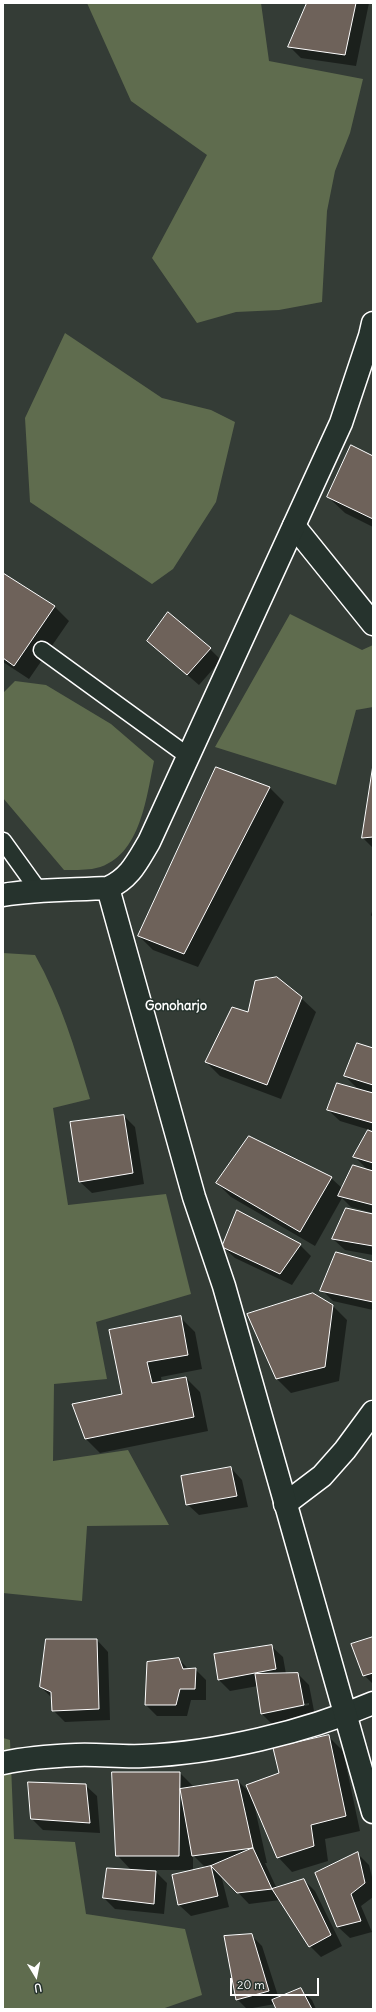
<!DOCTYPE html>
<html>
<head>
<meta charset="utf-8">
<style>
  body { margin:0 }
  #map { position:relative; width:376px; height:2012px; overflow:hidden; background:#343c36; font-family:Delius,sans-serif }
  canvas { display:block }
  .frame { position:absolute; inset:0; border:4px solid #fff; pointer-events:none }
  .north { position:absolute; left:16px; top:1956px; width:40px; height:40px; -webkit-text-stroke:3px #26332d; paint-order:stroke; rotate:170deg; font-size:11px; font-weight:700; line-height:16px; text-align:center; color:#fff }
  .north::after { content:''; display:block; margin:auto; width:14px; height:18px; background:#fff; clip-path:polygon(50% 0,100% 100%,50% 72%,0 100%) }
  .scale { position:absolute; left:230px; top:1978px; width:89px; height:18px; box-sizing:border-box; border:2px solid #fff; border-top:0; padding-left:5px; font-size:12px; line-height:14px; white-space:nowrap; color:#fff; -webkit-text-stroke:3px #26332d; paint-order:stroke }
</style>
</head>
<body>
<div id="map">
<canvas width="376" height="2012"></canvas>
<div class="frame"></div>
<div class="north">U</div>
<div class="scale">20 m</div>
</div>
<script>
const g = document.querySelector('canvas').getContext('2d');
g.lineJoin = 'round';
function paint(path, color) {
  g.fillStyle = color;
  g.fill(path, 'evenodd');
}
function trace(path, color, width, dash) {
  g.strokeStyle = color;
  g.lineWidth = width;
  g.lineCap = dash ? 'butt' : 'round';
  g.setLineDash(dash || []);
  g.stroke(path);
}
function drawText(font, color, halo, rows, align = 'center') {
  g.font = font + ' Delius,sans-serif';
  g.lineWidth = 3;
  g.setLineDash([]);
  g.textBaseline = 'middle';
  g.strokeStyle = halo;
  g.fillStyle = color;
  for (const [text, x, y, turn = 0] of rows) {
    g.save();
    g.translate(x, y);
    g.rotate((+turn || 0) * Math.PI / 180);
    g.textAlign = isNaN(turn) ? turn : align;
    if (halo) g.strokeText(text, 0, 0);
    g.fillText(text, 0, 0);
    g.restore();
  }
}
const green = new Path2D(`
  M87,3H261L269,61L363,79L350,133L335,171L327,211L322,302L279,310L236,312L197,323L152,258L207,155L131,101Z
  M65,333L162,398L211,410L235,422L216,502L173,569L152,584L30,502L25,418Z
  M290,614L362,650L373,645V707L356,710L336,785L215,747Z
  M15,681L46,685L111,724L154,761C146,799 140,861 92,869C83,870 73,870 64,870L3,798V693Z
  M3,953L35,955C61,1001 75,1049 90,1099L53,1108L68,1205L166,1194L191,1294L96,1322L107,1379L54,1384L53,1461L128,1450L169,1525L87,1526L82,1601L3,1593Z
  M3,1738L10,1740L14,1839L75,1842L86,1914L185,1929L202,1995L162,2009H3Z`);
const shadow = new Path2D(`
  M308,3H369L356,66L301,58L290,47Z
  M373,457V527L345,513L328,497Z
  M3,574L55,607L69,621L29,679L3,662Z
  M148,641L210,649L221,660L199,685Z
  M216,768L270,788L284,802L198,967L153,950L139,936Z
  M373,771V848L363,838Z
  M373,908V918L371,915Z
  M301,998L316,1012L281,1099L220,1076L206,1062L249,1013Z
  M373,1049V1131L340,1121L328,1110L359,1090L345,1076Z
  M124,1116L135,1127L144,1184L92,1193L80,1182Z
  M373,1133V1213L351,1207L342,1198L315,1246L231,1197L217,1183L331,1178L343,1189L368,1170L355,1157Z
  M373,1215V1255L345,1250L333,1239Z
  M300,1245L311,1256L292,1285L235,1258L223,1247Z
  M373,1263V1310L333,1301L322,1290Z
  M333,1306L347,1320L339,1381L291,1393L277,1379Z
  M180,1317L195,1332L202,1369L161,1377L162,1382L186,1378L200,1392L208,1431L100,1453L85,1438L124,1395L110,1331Z
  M231,1468L242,1480L248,1507L199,1515L187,1504Z
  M373,1638V1684L364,1675Z
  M97,1640L108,1652L110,1720L65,1722L53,1710V1699L41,1687Z
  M271,1646L283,1657L286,1674H298L309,1685L315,1716L273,1725L262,1714L258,1686L230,1691L219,1680ZM309,1703V1705L270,1713V1711Z
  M179,1659L189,1670L195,1669L206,1680V1700H191L187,1716H157L146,1705Z
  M328,1736L343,1751L360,1831L325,1839L328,1861L292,1872L278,1857L254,1804L267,1863H265L277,1889L304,1880L315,1891L342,1946L321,1957L310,1946L280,1900L249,1904L221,1875L229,1907L191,1916L179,1905L206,1868L193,1855V1870H145V1871L156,1872L167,1883L164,1914L115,1909L104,1898L108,1869L132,1871L117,1855L113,1773H180L194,1787L238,1781L251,1794Z
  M85,1785L97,1796L100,1833L43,1830L32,1819Z
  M358,1854L369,1865L373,1881V1897L361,1906L372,1932L350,1938L338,1927L316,1874Z
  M251,1935L262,1946L279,1999L300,1989L312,2000L316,2009H277L275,2004L247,2009L237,1999Z`);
const building = new Path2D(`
  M307,3H356L345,55L288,47Z
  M351,445L373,456V519L327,497Z
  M3,573L55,606L14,666L3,658Z
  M168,612L211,648L187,675L147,641Z
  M373,765V837L362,838Z
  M216,767L270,787L184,954L138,936Z
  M277,977L302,997L267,1085L205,1062L232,1007L248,1012L255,981Z
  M357,1043L373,1048V1085L344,1076Z
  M337,1083L373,1093V1123L327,1110Z
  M124,1115L133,1173L79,1182L70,1122Z
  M368,1130L373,1132V1163L353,1157Z
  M249,1136L332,1177L300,1232L216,1183Z
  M353,1165L373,1171V1205L338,1196Z
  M346,1208L373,1214V1246L332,1239Z
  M237,1210L301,1244L280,1274L222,1247Z
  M336,1252L373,1262V1302L320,1291Z
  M313,1293L333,1305L325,1367L276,1379L247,1314Z
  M181,1316L188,1355L147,1362L152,1383L186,1377L194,1417L85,1439L72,1404L122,1394L109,1330Z
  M231,1467L237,1496L186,1505L181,1476Z
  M373,1637V1673L363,1676L351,1644Z
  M46,1639H97L99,1709L52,1711L51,1692L40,1687Z
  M272,1645L276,1669L218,1680L214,1654Z
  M179,1658L183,1669L196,1668L195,1689H180L176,1705H145L147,1662Z
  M298,1673L304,1705L261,1714L255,1674Z
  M329,1735L346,1816L311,1825L314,1846L277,1858L246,1785L279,1773L273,1748Z
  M112,1772H180L179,1856H116Z
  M238,1780L253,1848L192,1856L180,1789Z
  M28,1782L86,1784L90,1823L31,1819Z
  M253,1848L272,1889L237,1893L211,1866Z
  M358,1852L365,1883L351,1894L361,1921L337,1927L315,1873Z
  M211,1866L218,1896L178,1905L172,1875Z
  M107,1868L156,1871L154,1904L103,1898Z
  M304,1879L331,1935L309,1947L272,1889Z
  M252,1934L269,1991L236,2000L224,1936Z
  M301,1988L312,2009H276L272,2000Z`);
const service = new Path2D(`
  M42,650L188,756
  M3,841L39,891`);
const minor = new Path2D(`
  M294,526L373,624
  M285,1504L322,1476L345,1450L373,1412
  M3,1763C26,1758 52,1756 76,1755C98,1754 120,1757 143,1756C217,1753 305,1732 373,1703`);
const tertiary = new Path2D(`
  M373,323L370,336L341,423L149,842C137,862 130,878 108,888L194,1197L224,1286L373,1812
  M3,895C37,889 73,890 108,888`);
const quarterNames = [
  ["Gonoharjo",176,1006]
];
paint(green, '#5f6c4e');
paint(shadow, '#0007');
paint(building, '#6e625a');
trace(building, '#fff', 1);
trace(service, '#fff', 19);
trace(minor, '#fff', 25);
trace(tertiary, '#fff', 25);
trace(service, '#26332d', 16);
trace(minor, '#26332d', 22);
trace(tertiary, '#26332d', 22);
drawText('bold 13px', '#fff', '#26332d', quarterNames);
</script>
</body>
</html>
